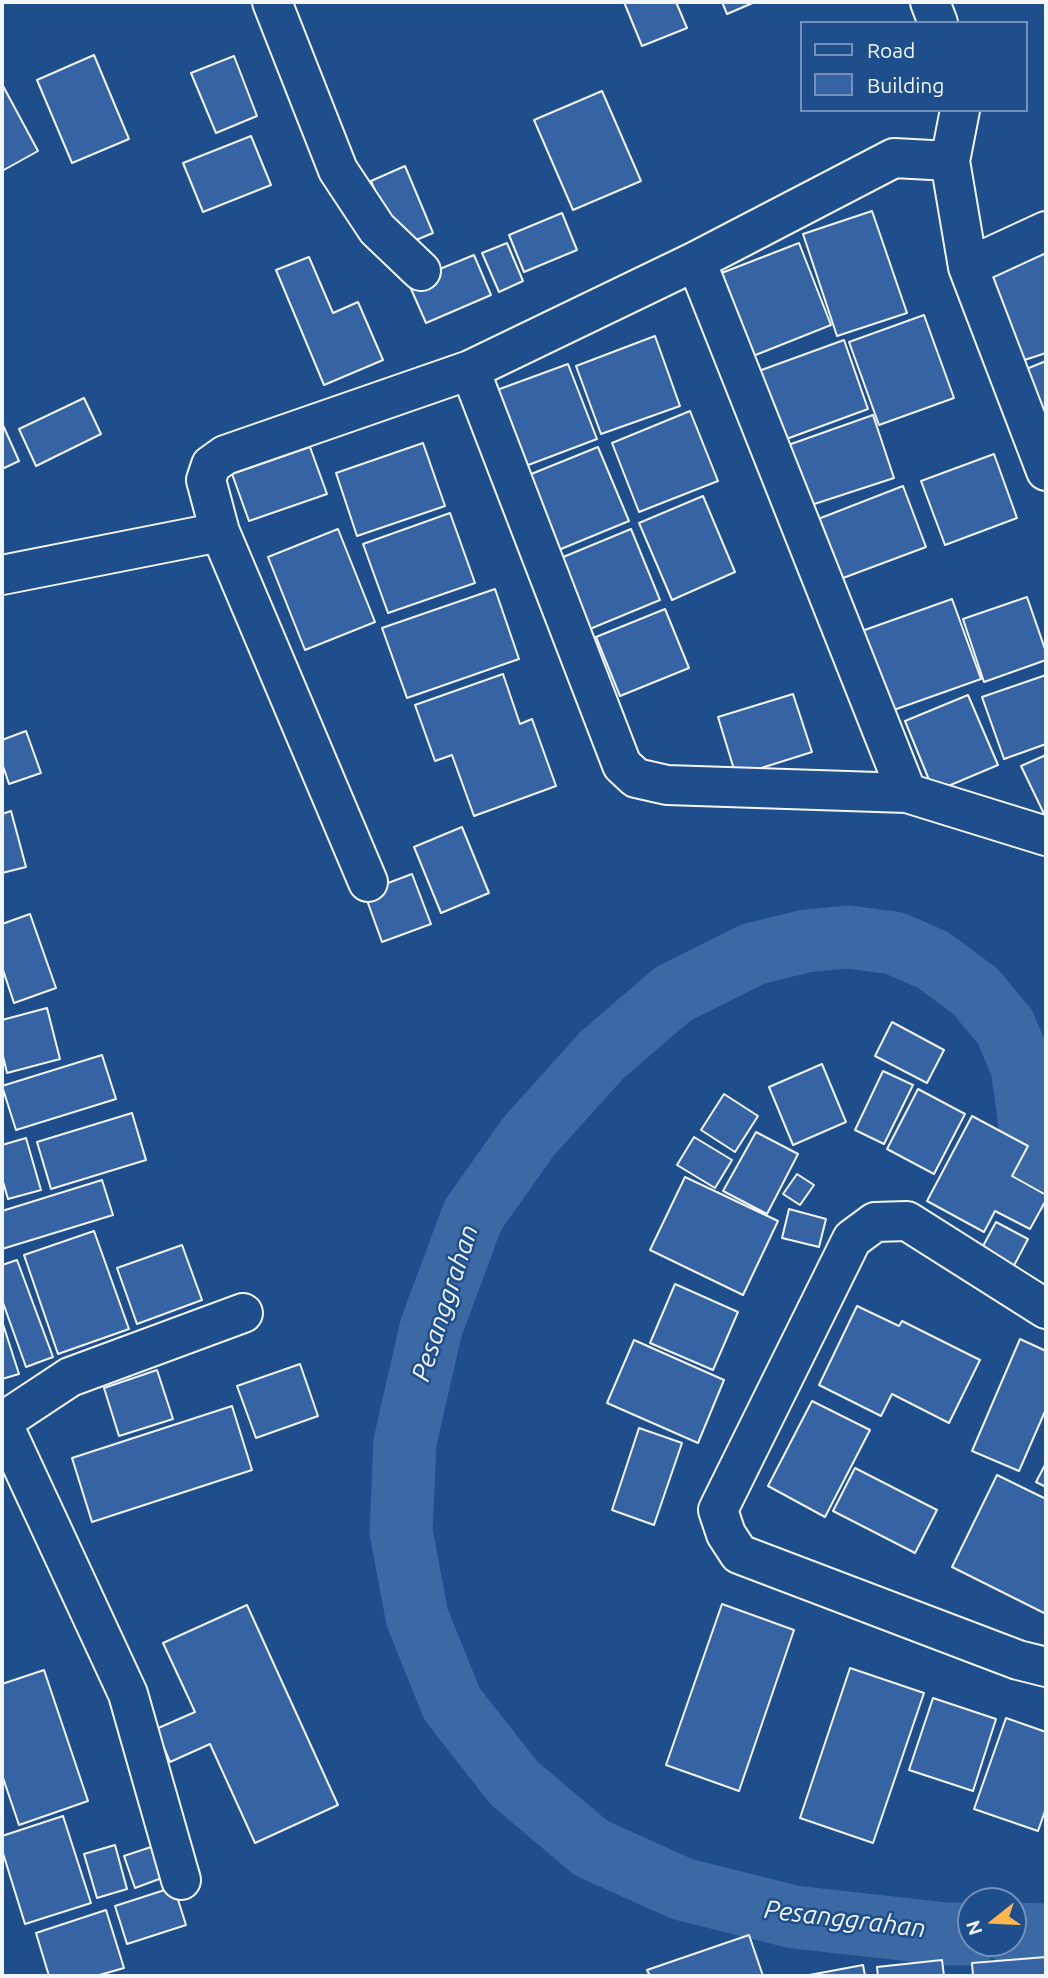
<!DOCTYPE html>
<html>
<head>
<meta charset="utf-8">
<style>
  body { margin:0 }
  #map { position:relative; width:1048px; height:1978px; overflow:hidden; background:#1f4e8c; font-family:Ubuntu,sans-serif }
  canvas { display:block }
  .frame { position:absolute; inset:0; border:4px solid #f2f6ff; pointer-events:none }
  .legend { position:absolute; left:800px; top:21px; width:228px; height:91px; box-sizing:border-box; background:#1f4e8c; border:2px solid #7391ba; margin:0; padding:9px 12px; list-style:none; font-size:21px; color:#f2f6ff }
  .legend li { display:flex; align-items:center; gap:14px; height:35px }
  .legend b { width:35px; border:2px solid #7391ba }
  .north { position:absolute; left:957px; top:1887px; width:70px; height:70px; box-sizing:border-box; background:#1f4e8c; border:2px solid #7391ba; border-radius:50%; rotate:252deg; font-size:19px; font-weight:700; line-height:28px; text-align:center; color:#f2f6ff }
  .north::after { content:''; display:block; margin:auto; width:24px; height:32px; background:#ffb74d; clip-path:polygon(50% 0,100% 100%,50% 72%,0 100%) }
</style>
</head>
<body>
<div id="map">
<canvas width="1048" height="1978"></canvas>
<div class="frame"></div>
<ul class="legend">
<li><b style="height:9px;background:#1f4e8c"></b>Road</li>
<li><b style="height:19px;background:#3563a3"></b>Building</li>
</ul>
<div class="north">N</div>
</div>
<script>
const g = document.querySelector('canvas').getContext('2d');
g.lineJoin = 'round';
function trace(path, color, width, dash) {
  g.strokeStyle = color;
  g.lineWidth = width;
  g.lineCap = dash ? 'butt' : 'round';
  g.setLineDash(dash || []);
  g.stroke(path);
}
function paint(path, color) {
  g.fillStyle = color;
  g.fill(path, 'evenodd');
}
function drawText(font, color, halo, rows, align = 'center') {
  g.font = font + ' Ubuntu,sans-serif';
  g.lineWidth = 5;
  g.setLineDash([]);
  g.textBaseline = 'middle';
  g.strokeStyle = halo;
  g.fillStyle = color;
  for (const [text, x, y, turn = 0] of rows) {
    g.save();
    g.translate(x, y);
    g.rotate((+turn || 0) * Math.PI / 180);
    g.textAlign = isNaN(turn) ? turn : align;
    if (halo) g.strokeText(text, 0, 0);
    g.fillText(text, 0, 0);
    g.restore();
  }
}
const river = new Path2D(`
  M971,1934H946L794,1917L682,1889L591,1848L514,1783L452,1704L417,1617L401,1531L405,1442L431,1328L473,1215L529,1136L602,1055L673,994L753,954L806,941L848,937L894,943L933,960L975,991L1005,1027L1022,1067L1033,1146L1046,1179
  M1013,1934L1046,1935`);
const building = new Path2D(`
  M624,2H676L687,28L642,46Z
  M722,2H755L727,14Z
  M94,55L129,139L72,163L37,80Z
  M234,56L257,116L216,133L191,73Z
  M2,84L38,151L2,171Z
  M602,91L641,181L573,210L534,120Z
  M251,136L271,185L203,212L183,163Z
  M405,166L433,233L399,247L371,181Z
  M872,211L907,313L837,336L803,234Z
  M562,213L577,250L524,272L509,235Z
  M507,243L523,281L499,292L482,253Z
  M799,243L831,325L738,362L706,279Z
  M1046,252V353L1009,365L980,274Z
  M474,255L491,295L426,323L408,282Z
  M309,257L333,313L358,302L383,360L324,385L276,270Z
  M924,315L954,398L879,425L849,342Z
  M655,336L680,406L601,434L576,366Z
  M844,340L868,409L770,445L745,376Z
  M1046,361V426L1014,374Z
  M568,364L597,439L515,470L486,394Z
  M84,398L101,434L36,466L19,429Z
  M690,411L718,481L639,512L612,443Z
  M873,415L894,478L799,509L777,449Z
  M2,423L19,461L2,469Z
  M423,443L445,506L357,536L336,473Z
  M310,447L327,494L249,521L232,474Z
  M598,447L629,521L544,556L514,481Z
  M994,454L1017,518L945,545L921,481Z
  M903,486L926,547L835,581L813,521Z
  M703,496L735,572L672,600L639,523Z
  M450,513L475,583L388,613L363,544Z
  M338,529L375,622L305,650L268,557Z
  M631,529L660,600L585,631L556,560Z
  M495,589L519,659L407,698L382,628Z
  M1027,597L1046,652V660L984,682L963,619Z
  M952,599L981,679L888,712L859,632Z
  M665,609L689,668L620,696L596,637Z
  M503,674L520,724L532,719L556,786L474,816L452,755L435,761L415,705Z
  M1046,675V744L1004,759L982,697Z
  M793,694L812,752L736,776L718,717Z
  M968,695L998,765L934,792L905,721Z
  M26,731L41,773L9,784L2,763V740Z
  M1046,755V818L1021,766Z
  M11,811L26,867L2,873V814Z
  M462,827L489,893L441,913L414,847Z
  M412,874L431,924L382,942L364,892Z
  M30,914L56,988L14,1003L2,967V924Z
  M47,1008L60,1059L7,1073L2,1052V1020Z
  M892,1022L944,1050L927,1083L875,1056Z
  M102,1055L116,1099L16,1130L2,1086Z
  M822,1064L846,1122L793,1145L769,1087Z
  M883,1071L913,1085L884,1144L855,1130Z
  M918,1089L965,1114L934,1174L887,1149Z
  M724,1094L758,1116L735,1152L701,1130Z
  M132,1113L146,1160L51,1189L37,1142Z
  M972,1116L1028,1146L1012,1176L1046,1195V1200L1030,1229L995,1211L984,1232L927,1201Z
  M756,1132L798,1154L767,1214L723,1191Z
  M694,1137L732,1160L715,1188L677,1165Z
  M26,1138L41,1190L8,1199L2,1178V1145Z
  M797,1174L814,1185L800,1205L783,1194Z
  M685,1177L778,1221L743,1295L650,1250Z
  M102,1180L113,1215L2,1249V1211Z
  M789,1209L826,1219L819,1247L782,1238Z
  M996,1222L1028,1239L1009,1275L977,1257Z
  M94,1231L129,1329L58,1354L24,1255Z
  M182,1245L202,1300L137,1324L117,1268Z
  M17,1260L53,1357L26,1367L2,1300V1265Z
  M675,1284L738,1312L713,1370L650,1343Z
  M857,1306L899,1326L902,1321L980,1360L949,1423L892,1394L881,1416L819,1385Z
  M2,1321L19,1374L2,1379Z
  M1020,1339L1046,1351V1409L1019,1471L972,1451Z
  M634,1340L724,1380L698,1443L607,1403Z
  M300,1364L318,1416L256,1438L237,1386Z
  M157,1370L173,1419L119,1436L104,1388Z
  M812,1401L870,1430L825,1517L768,1486Z
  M232,1406L252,1470L92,1522L72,1458Z
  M639,1428L682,1443L654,1525L612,1510Z
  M1046,1463V1487L1036,1482Z
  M855,1468L937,1510L915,1553L833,1511Z
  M997,1475L1046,1499V1614L952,1567Z
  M722,1604L794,1630L739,1791L666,1765Z
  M247,1605L338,1805L255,1843L210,1744L170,1762L156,1729L195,1712L163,1643Z
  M850,1668L924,1693L873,1843L800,1818Z
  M44,1670L88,1801L19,1825L2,1775V1684Z
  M933,1698L996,1719L973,1791L909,1770Z
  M1006,1718L1046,1732V1808L1038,1831L974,1809Z
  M63,1816L91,1903L25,1924L2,1850V1836Z
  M160,1844L170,1875L135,1888L124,1856Z
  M115,1845L127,1889L97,1898L84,1854Z
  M174,1887L186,1925L127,1944L115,1906Z
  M106,1910L124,1968L96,1976H49L36,1933Z
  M749,1935L763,1976H650L647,1970Z
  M1046,1957V1976H973L972,1963Z
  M942,1960L944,1976H878L877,1967Z
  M863,1965L865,1976H804Z`);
const minor = new Path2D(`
  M272,2L338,170L377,229L421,271
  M930,2L938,23
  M960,110L950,161L968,267L1046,471
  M696,261L907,793
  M968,267L1046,231
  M470,370L622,765L636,778L667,785L907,793L1046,836
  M2,575L220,532
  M368,882L220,532L206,480L211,465L225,455L470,370L696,261L894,158L950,161
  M1046,1309L907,1221L875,1222L852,1239L718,1510L726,1534L739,1554L1018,1660L1046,1667
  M2,1422L128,1694L181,1880
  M2,1422L70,1377L243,1313`);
const waterNames = [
  ["Pesanggrahan",445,1303,-72],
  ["Pesanggrahan",845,1919,7]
];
trace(river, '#3b69a3', 63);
paint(building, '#3563a3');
trace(building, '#f2f6ff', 2);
trace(minor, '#f2f6ff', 42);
trace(minor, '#1f4e8c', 38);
drawText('italic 26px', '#f2f6ff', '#1f4e8c', waterNames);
</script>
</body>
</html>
